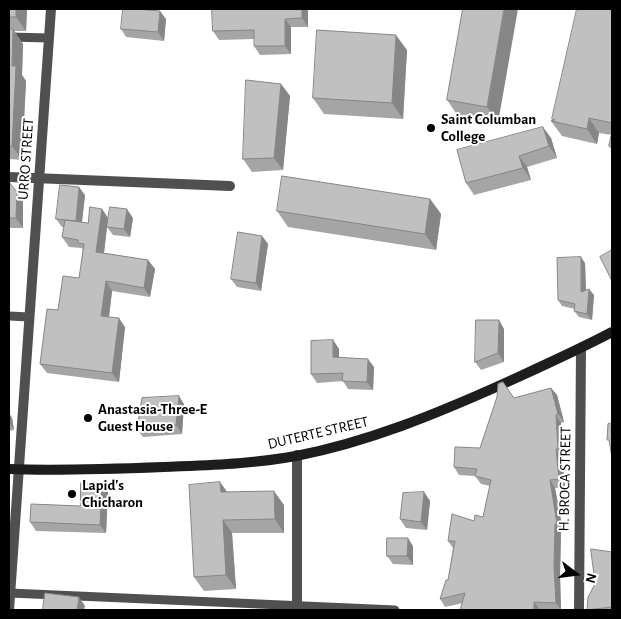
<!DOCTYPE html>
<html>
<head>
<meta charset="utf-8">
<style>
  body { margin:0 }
  #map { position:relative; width:621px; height:619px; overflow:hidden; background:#fff; font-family:"Alegreya Sans",sans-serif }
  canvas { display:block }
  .frame { position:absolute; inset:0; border:10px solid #000; pointer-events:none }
  .north { position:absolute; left:551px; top:549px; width:50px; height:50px; -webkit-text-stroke:4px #fff; paint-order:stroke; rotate:105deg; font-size:14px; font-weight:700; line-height:20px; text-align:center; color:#000 }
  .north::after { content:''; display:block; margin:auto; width:18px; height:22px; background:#000; clip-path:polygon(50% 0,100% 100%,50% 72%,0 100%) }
</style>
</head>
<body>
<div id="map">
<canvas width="621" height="619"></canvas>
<div class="frame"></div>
<div class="north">N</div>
</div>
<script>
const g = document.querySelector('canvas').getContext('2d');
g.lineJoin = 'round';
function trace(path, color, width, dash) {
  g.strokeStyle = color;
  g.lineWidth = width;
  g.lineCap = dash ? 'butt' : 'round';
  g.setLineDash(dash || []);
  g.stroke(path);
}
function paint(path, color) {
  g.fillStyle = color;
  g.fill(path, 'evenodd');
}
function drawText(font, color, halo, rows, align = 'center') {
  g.font = font + ' "Alegreya Sans",sans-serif';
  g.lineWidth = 4;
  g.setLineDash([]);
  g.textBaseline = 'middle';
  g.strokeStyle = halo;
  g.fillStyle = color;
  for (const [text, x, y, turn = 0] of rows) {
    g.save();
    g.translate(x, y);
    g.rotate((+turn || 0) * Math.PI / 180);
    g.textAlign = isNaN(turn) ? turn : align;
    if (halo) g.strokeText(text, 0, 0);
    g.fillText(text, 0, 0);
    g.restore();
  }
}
const service = new Path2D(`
  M9,37L49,38
  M9,316L29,317
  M10,593L395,610`);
const minor = new Path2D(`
  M9,177L230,186
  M297,610V455
  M579,610L581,349`);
const tertiary = new Path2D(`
  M9,610L51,9`);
const secondary = new Path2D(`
  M9,469C60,471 112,469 164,467C208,465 252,464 296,456C368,442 436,414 503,384C540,367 576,351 612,332`);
const wall = new Path2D(`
  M9,9H27L26,31H14L23,44L22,75L26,81L22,160L9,159Z
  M212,9H308V27H291V54L260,55L254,46V39L219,40L213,31Z
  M463,9L498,123L458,116L447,100Z
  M612,9V150L609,146L612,135L599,133L597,144L562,136L551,121L553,120L552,119Z
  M166,19L164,41L126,37L121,29Z
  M407,50L403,119L324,114L313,98Z
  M281,84L290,96L283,170L252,172L243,159Z
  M551,138L557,158L527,167L531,180L474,195L466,183Z
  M9,182L23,202V228H9Z
  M85,195L82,222L88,223L102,209L108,218L104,253L148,260L155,269L150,297L112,291L109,317L125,327L119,382L47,373L40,364L58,310L79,278L83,251L82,248L69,247L62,237L64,227H62L56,219Z
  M430,199L441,214L436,250L288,227L277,211Z
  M133,218L130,237L113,235L107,227Z
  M262,236L268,244L261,291L237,287L231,279Z
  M585,263L586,290L594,295L592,320L579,317L574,311L575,309L562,306L558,300Z
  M504,329V362L481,370L475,362Z
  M333,340L339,349V357L374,367L373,390L348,389L343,381L317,383L311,374Z
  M551,388L557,395L564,422L561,423L564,456L562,457L565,487L555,488L563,531L561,532L560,575L561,610H460L463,603L445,607L440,599L448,580L453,548L448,541L474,521L483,517L490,486L481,484L475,476L459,475L454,467L480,448L514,398Z
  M184,404L182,434L143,437L137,429Z
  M9,413L12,418L14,430L9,431Z
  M220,482L227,492L284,505V533H232L236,589L204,591L194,577Z
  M108,492L106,533L36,531L30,522L80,506Z
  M424,492L430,501L427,530L406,528L400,519Z
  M413,546V565L393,564L387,556Z
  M612,552V610H587Z`);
const shadedWall = new Path2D(`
  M16,9H27L26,31L16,17Z
  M302,9H308V27L302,18Z
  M504,9H518L498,123L487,107Z
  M160,11L166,19L164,41L158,32Z
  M285,19L291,27V54L285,46Z
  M13,29L23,44L22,75L26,81L22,160L12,146Z
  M396,35L407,50L403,119L392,103Z
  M281,84L290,96L283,170L274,158Z
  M589,118L599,133L597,144L587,129Z
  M543,127L551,138L557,158L549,146Z
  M519,156L527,167L531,180L523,168Z
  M79,187L85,195L81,229L76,221Z
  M17,192L23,202V228L16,218Z
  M430,199L441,214L436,250L425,234Z
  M102,209L108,218L103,261L96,252Z
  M127,209L133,218L130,237L124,229Z
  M262,236L268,244L261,291L256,283Z
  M581,257L585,263L586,298L581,292Z
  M148,260L155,269L150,297L144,288Z
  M106,281L112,291L108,325L101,316Z
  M589,289L594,295L592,320L587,314Z
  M119,318L125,327L119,382L112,373Z
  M499,320L504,329V362L498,353Z
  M333,340L339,349V366L333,357Z
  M368,359L374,367L373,390L367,382Z
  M551,388L557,395L564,422L558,414Z
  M179,396L184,404L182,434L176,425Z
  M9,413L12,418L14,430L9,422Z
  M556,415L561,423L564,456L558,449Z
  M556,449L562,457L565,487L559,479Z
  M550,480L555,488L563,531L557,524Z
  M220,482L230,496L221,492Z
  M102,484L108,492L106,533L100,525Z
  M274,491L284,505V533L275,519Z
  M424,492L430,501L427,530L421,522Z
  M223,520L232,533L236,589L226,575Z
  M555,524L561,532L560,575L561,610L556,603L554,567Z
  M408,538L413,546V565L407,556Z
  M79,597L85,606L84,610H77Z
  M534,602L540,610H534Z`);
const building = new Path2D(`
  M9,9H16V17H9Z
  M123,9H137L160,11L158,32L121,29Z
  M212,9H302V18L285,19V46H254V30L213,31Z
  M463,9H504L487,107L447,100Z
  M577,9H612V123L589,118L587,129L551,121L555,120L552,119Z
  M9,29H13L12,66H16L12,146H9Z
  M317,30L396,35L392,103L313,98Z
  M246,80L281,84L274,158L243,159Z
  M543,127L549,146L519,156L523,168L466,183L457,150Z
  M612,133V147L609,146Z
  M282,176L430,199L425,234L277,211Z
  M9,182L17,192L16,218H9Z
  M60,185L79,187L76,221L56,219Z
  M90,207L102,209L96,252L148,260L144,288L106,281L101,316L119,318L112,373L40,364L47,309L58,310L63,276L79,278L84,244L78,243V240L62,237L65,220L88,223Z
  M110,207L127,209L124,229L107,227Z
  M238,232L262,236L256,283L231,279Z
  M612,250V281L600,257Z
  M581,257V292L589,289L587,314L574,311L575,304L558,300L557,258Z
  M476,320H499L498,353L475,362Z
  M333,340V357L368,359L367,382L342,381L343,373L311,374V341Z
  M503,382L514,398L551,388L558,414L556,415L558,449H556L559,479L550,480L557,524H555L554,567L556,603L534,602V610H460L465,593L440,599L446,580H448L455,541H448L452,514L474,521L475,515L483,517L491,480L475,476L477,469L454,467L455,447L480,448L497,397L498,384Z
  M179,396L176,425L137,429L142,398Z
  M612,423V457L609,440H607L608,424Z
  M220,482L221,492L274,491L275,519L223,520L226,575L194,577L189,485Z
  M81,483L102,484L100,525L30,522L31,504L80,506Z
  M424,492L421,522L400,519L403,493Z
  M387,538H408L407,556H387Z
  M591,549L612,552V607L587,610L588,597L595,584Z
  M45,593L79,597L77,610H43Z`);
const markers = [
  [431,128,5,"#000"],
  [88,418,5,"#000"],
  [72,494,5,"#000"]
];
const poiNames = [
  ["Saint Columban",441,119],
  ["College",441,136],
  ["Anastasia-Three-E",98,409],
  ["Guest House",98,426],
  ["Lapid's",82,485],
  ["Chicharon",82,502]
];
const streetNames = [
  ["URRO STREET",26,159,-86],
  ["DUTERTE STREET",318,433,-13],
  ["H. BROCA STREET",565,479,-89]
];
trace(service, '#505050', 9);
trace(minor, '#505050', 10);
trace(tertiary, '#505050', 10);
trace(secondary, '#1d1d1d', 10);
paint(wall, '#a5a5a5');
paint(shadedWall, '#868686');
paint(building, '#c0c0c0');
trace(building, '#868686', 1);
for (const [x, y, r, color] of markers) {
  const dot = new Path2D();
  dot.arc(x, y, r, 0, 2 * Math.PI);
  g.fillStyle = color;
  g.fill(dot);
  trace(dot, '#fff', 2);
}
drawText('bold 15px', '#000', '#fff', poiNames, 'left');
drawText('15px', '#000', '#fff', streetNames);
</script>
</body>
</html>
